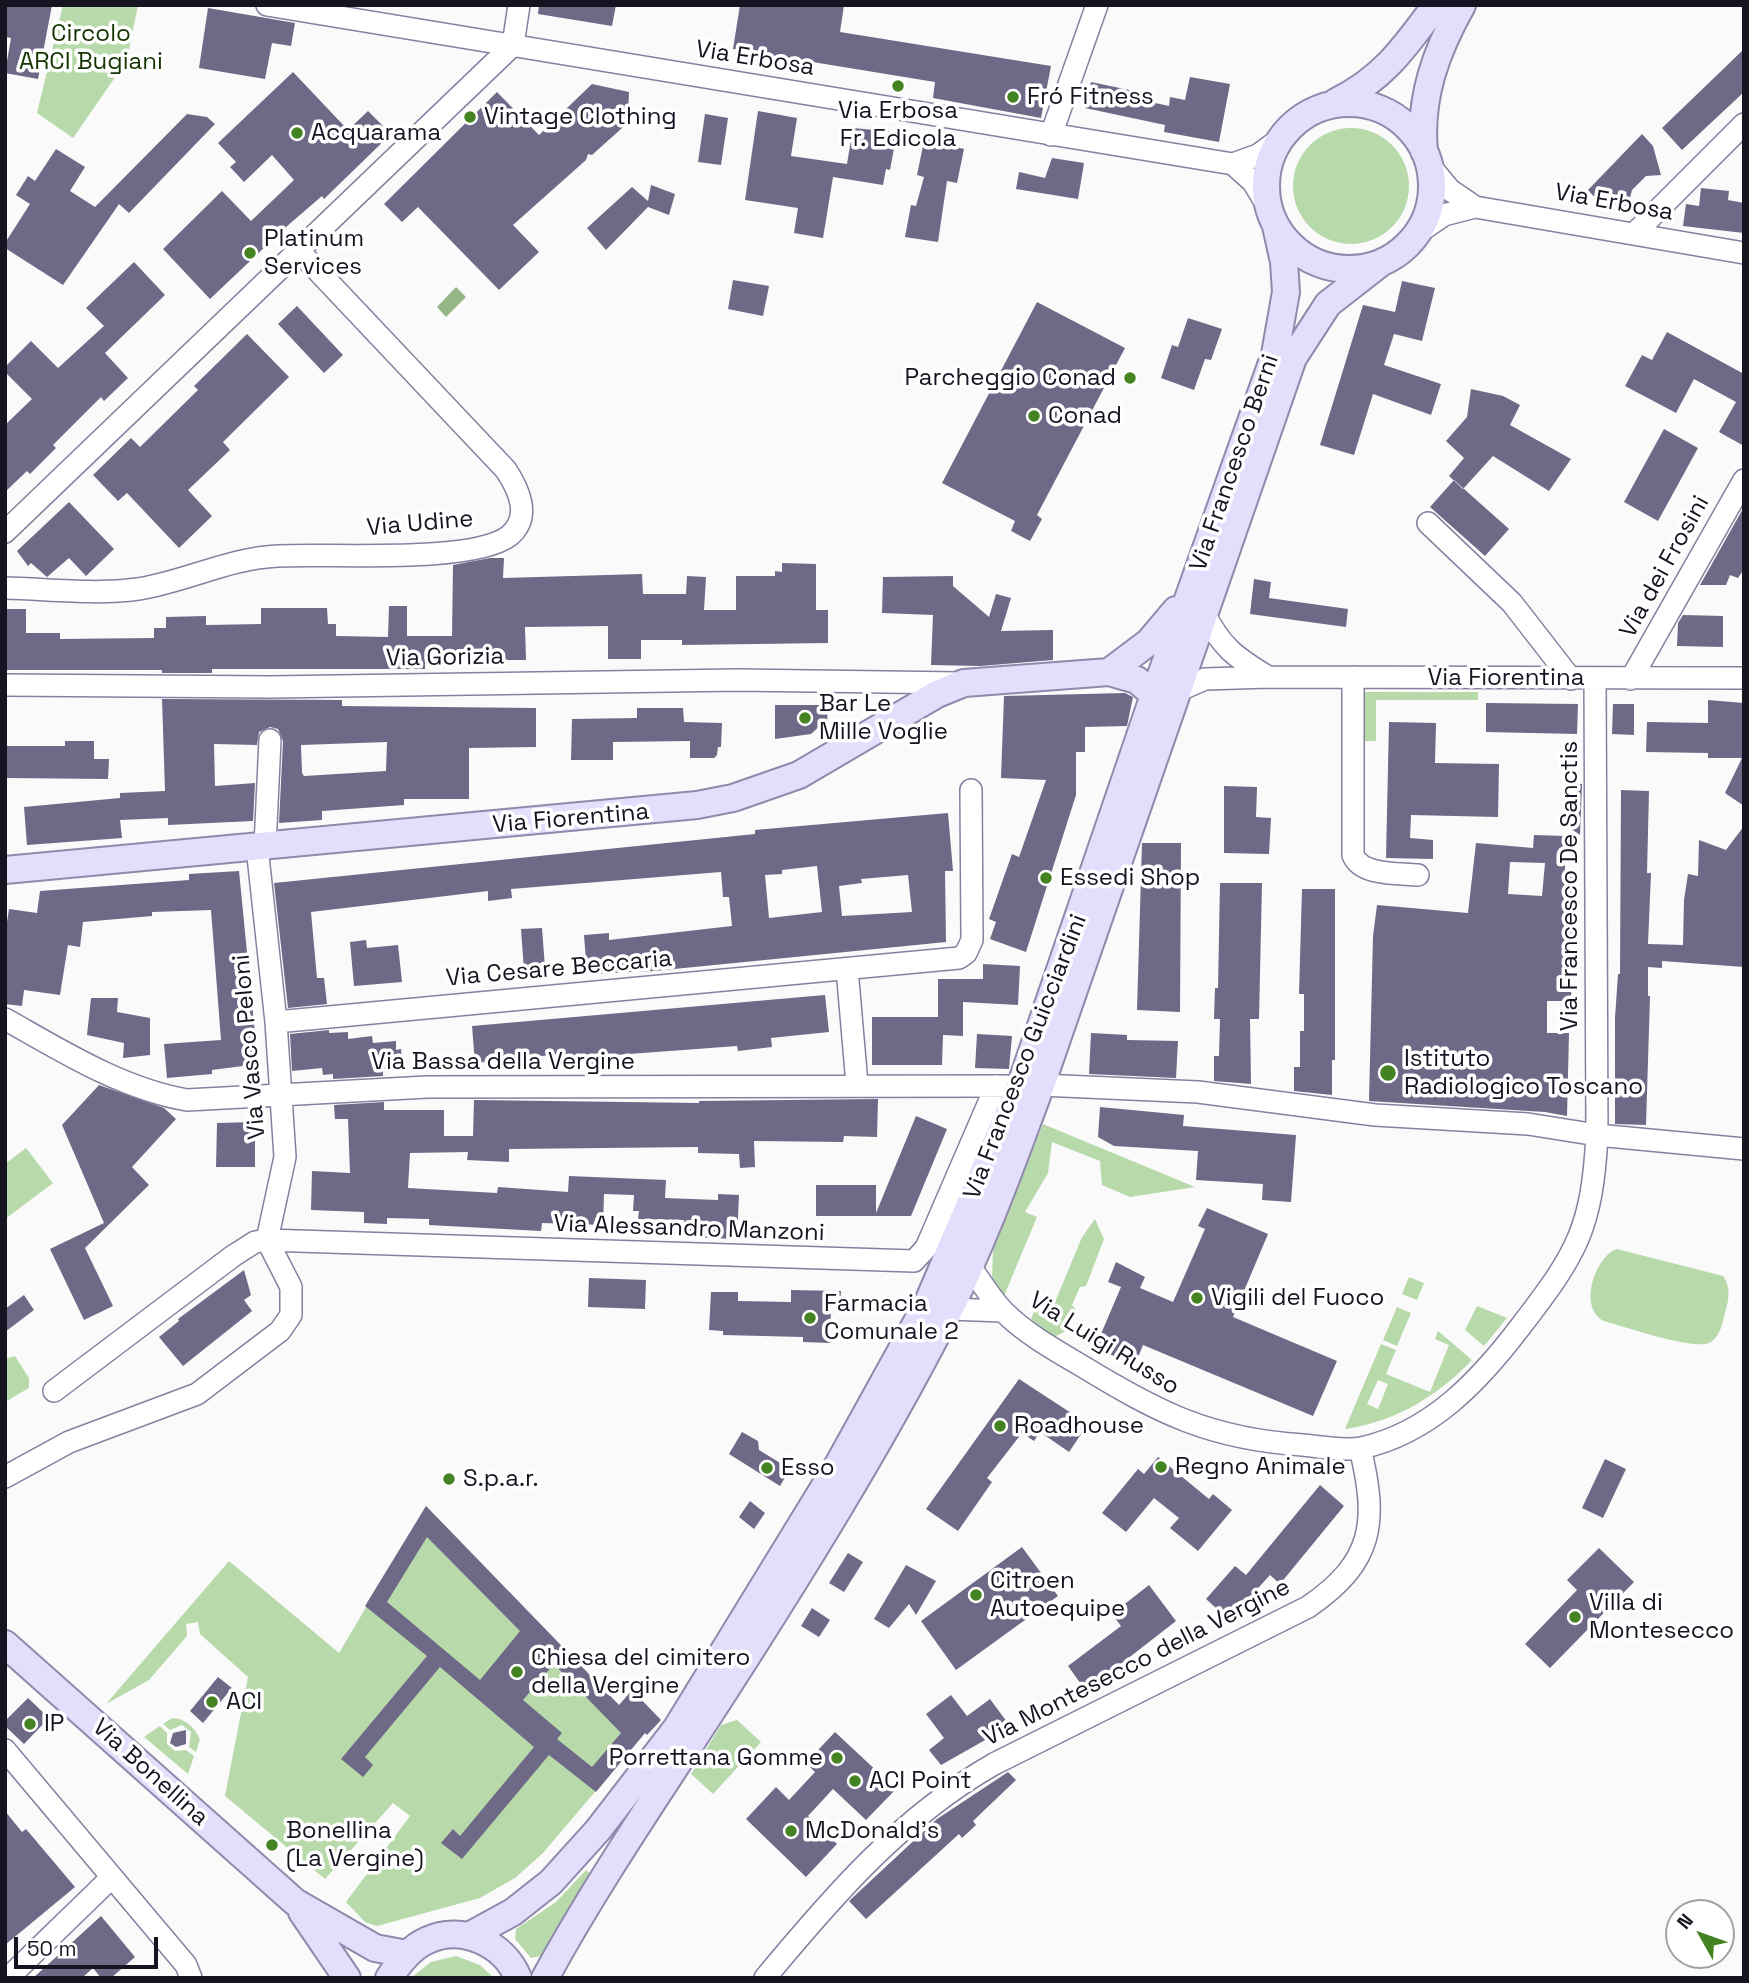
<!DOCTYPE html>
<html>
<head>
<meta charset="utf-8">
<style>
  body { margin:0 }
  #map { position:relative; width:1749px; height:1983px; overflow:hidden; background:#fafafa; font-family:"Space Grotesk",sans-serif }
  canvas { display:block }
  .frame { position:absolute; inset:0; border:7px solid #161420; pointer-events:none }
  .north { position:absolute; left:1665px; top:1899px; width:70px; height:70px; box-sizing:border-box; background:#fff; border:2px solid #a2a1a6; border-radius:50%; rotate:310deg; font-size:19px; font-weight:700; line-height:28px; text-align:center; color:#161420 }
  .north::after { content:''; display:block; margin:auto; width:24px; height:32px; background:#448322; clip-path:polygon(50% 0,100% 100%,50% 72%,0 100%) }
  .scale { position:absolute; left:14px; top:1937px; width:144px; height:32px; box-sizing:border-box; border:4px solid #161420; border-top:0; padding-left:9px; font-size:21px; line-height:24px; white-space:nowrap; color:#161420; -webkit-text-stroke:5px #fff; paint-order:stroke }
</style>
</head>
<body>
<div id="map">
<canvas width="1749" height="1983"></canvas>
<div class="frame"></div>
<div class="north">N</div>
<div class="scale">50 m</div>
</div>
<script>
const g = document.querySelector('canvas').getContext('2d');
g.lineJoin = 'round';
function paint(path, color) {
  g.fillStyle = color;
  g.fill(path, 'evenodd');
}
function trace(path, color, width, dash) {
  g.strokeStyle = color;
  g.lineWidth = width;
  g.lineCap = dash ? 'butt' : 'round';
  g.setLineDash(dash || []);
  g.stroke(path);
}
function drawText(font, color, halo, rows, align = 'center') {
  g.font = font + ' "Space Grotesk",sans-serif';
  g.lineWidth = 7;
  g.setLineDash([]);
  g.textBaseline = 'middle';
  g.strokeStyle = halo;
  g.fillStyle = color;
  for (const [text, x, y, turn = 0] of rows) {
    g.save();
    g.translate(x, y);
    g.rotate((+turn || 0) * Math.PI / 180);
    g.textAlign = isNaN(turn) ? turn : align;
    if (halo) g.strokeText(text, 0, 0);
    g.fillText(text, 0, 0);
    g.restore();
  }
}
const green = new Path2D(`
  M63,5H138L127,60L73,138L37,113Z
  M1293 186a58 58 0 1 1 116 0a58 58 0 1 1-116 0Z
  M1365,692H1478V700H1376V741H1365Z
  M1043,1124L1195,1187L1130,1197L1102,1185L1100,1161L1052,1142L1048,1173L1025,1212L1037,1217L1004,1296L992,1277L993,1250Z
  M26,1148L53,1183L5,1219V1164Z
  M1095,1219L1104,1239L1086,1286L1080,1287L1072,1305L1076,1310L1068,1330L1054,1337L1031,1319L1035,1309L1050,1314L1082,1237Z
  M1617,1249L1723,1276C1731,1286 1729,1300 1725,1313C1723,1322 1720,1336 1711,1342C1697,1352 1623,1326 1604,1321C1577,1308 1596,1255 1617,1249Z
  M1409,1277L1424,1283L1417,1300L1402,1294Z
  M1477,1306L1507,1318L1484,1346L1465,1330Z
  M1397,1307L1411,1313L1397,1346L1383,1340Z
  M1438,1331L1472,1360C1438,1396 1395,1422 1345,1429L1381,1344L1396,1350L1386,1374L1430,1392L1449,1345L1435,1339ZM1378,1380L1388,1384L1378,1409L1367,1404Z
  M15,1356L29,1378V1388L5,1402V1359Z
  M426,1506L645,1733L543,1853L515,1878L480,1898L377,1926L365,1922L346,1902L410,1816L393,1803L325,1879L225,1796L248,1677L200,1634L198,1622L186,1624L187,1636L149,1680L106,1704L229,1561L339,1653Z
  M172,1718C185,1718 195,1728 200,1739L196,1752L189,1747L191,1732L182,1725L170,1730L163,1724Z
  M737,1720L761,1742L713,1794L691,1774L721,1725Z
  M160,1726L167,1733V1744L175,1751L186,1750L194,1756L188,1774L144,1737Z
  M586,1870L591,1874L541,1956L531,1958L515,1939L516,1929L556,1902Z
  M456,1956L480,1965L494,1978H411L431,1962Z`);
const water = new Path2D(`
  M456,287L466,297L446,317L437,307Z`);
const building = new Path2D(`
  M5,5H52L38,79L5,73L11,38L5,37Z
  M539,5H616L612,26L538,14Z
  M740,5H844L840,32L1051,66L1041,118L933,98L935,82L733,49Z
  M208,8L295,23L291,46L272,43L265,79L199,68Z
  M1744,49V92L1682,150L1662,128Z
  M293,72L348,130L368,111L391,134L324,199L322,196L286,227L210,299L163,249L222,191L251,221L294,180L272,155L244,182L230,167L236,162L218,143Z
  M1190,77L1230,84L1219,142L1164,132L1165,125L1085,108L1091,82L1139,92L1137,99L1169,106L1170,97L1185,100Z
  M592,84L629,92L628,115L631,120L592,155L588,154L586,160L513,225L539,252L499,290L418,207L402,222L384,204L497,92L539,135Z
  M758,111L797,118L791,156L847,164L853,128L897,132L890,170L886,169L883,185L833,177L823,238L794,233L798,208L745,200Z
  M187,114L207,117L215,124L129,213L119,204L63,285L5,248V243L30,204L16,195L28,176L35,181L56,149L85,167L70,191L95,207Z
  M705,114L728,118L721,165L698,162Z
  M1642,134L1653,146L1661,175L1646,176L1632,190L1628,206L1599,202L1588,190Z
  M925,136L949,141L948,145L964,149L957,183L947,181L938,242L905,237L911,205L916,206L924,177L917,175Z
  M1052,158L1084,163L1078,199L1016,189L1019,172L1045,178Z
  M651,185L675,194L669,215L648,207L606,250L587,228L632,187L648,201Z
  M1701,188L1729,191L1728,200L1744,203V233L1683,226L1686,204L1699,206Z
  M134,262L165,295L105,353L128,378L104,401L101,397L53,445L56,448L30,474L27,471L5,492V425L32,399L5,372V367L31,341L58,368L104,326L86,308Z
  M733,280L769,286L763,316L728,309Z
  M1402,281L1435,288L1422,341L1394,334L1384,365L1441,384L1431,415L1373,394L1354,455L1320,445L1363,305L1395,312Z
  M1037,302L1125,348L1037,515L1042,519L1030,541L1011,531L1015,521L942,483Z
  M297,306L343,355L324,373L278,324Z
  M1188,318L1222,329L1211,360L1205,359L1194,390L1161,378L1172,345L1178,347Z
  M1667,332L1744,374V446L1719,432L1736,402L1694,379L1676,413L1625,386L1642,355L1652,360Z
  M247,334L289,377L223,442L230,450L188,490L212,516L179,548L127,493L118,501L93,475L131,438L140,447L198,390L194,386Z
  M1471,389L1503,396L1520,405L1510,425L1571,459L1549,491L1493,456L1463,489L1449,476L1464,458L1446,441L1467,417Z
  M1664,429L1698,448L1658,521L1624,502Z
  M1454,480L1509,529L1485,556L1430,507Z
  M69,502L114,549L86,576L69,558L47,577L31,563L28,566L17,551Z
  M1744,507V569L1738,578L1730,575L1726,585H1700Z
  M490,558H504L503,578L642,574L643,594H686L687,576L706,577L704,610H736V576H775V571L782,572V563L816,564V610H828V643L682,645V640H641V659H608V626L525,627L526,660H495V655L425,652V669H212V673H162V670H5V609H26V633H60V639L154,638V628H166V617L206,616V625L261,624V608H327L328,624H336V636L388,637L389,606H407V636H452L453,565Z
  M953,576V586L989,617L996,594L1011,598L1001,631L1053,630V660L980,666L931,665L933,615L882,613L883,577Z
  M1254,579L1271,582L1269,598L1348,609L1346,627L1250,614Z
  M1683,615L1723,616V647L1677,646L1678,623Z
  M1125,693L1133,697L1127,726L1085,727V752H1076V795L1026,952L990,939L996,922L989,919L1012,854L1019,857L1046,780L1001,778L1004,696Z
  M162,699L342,700V706L536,708V747L469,748V799H404V805L322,811V820L279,823L283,741L278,729L270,727L259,732L257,745L214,744L215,786L255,783L253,821L168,825V818L120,820L122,838L27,845L24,807L120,798V793L165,791ZM387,742L386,771L304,776L302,773L301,745Z
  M1708,700L1744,703V806L1725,793L1742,758H1708V753L1646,752L1647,722L1708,723Z
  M1486,703L1578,704L1577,734L1486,732Z
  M1613,704H1634V735L1612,734Z
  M775,705H828L827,723H823L811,734L775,739Z
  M637,708H683L684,722L722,723L721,747H718L717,755L714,758H690V741L613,742V760H571L572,719L637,718Z
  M1389,722L1436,723L1435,763L1499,764L1498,817L1411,815L1410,838L1433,840V859L1386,858Z
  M65,741H94V759H109L108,779L5,778V746H65Z
  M1566,783L1582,784L1580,835L1563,823Z
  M1224,786L1257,787L1256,817L1271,818L1269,854L1224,853Z
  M1621,790L1649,791L1647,873H1651L1648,944L1683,945L1684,900L1688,874L1698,876L1699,840L1726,850L1744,826V967L1662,961V968L1648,967V996H1650L1646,1125L1615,1124V1018L1618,974H1620Z
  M948,813L953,871H945L946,942L654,971L587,974L584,935L609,933V940L732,926L729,897H723L721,872L511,889L512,898L488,901V891L311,912L317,978H324L327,1004L288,1008L274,883L755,834V830ZM817,866L822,912L769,918L765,875L782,874V870ZM908,875L912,912L842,916L839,886L862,883L861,879Z
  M1534,835L1566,836V850L1575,851L1574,863H1565V876H1574L1571,1001H1547V1033H1569L1567,1116L1545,1112L1369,1101L1373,936L1377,905L1468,913L1476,843L1533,848ZM1510,862L1545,863L1542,896L1508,894Z
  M1142,843H1181L1180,1012L1137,1010Z
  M239,871L258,1064L212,1070V1074L167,1078L164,1044L221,1040L211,910L152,912V916L83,922L80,947L68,945L60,995L24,990L22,1006L5,1004V935L9,909L37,913L40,891L189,880V874Z
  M1220,883H1262L1259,1019H1250L1251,1084L1214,1081V1056H1219L1220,1019H1214L1215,988H1218Z
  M1302,889H1335V1060H1332V1095L1294,1091V1067H1300V1031H1304V994H1299Z
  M542,928L545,968L524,970L521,929Z
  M366,940L367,948L398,945L402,982L354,986L350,942Z
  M983,964L1020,966L1018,1005L963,1002V1036L943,1035L942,1065H872V1017H938V979H983Z
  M825,995L829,1032L771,1038L772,1047L738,1051L737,1046L602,1056L603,1064L563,1069L561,1054L475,1063L472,1026Z
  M91,998H118L117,1012L150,1018V1055L123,1058L124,1043L87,1035Z
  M329,1030V1033L348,1032V1039L372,1036L373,1043L396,1041V1050L401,1049L403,1067L383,1069V1076L333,1079V1074L323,1075L322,1068L292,1071L290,1034Z
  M1091,1033L1127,1035V1040L1178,1041L1176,1078L1089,1074Z
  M977,1034L1012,1036L1009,1069L975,1068Z
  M99,1085L164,1108L176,1119L132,1167L149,1185L85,1248L113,1306L84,1320L50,1249L104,1223L62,1125Z
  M878,1099L877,1137L844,1136L843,1142L754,1141L755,1167L740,1168L739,1154L698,1153V1147L509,1149V1162L467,1160L468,1152L410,1153L408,1188L497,1193L498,1187L568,1192L569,1176L666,1180L665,1198L718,1200V1194L739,1195L737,1239L683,1237L684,1220L638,1219L639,1211H633L634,1195L604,1194L603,1225L542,1223L541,1231L429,1225V1219L387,1218V1224L364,1223V1212L311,1210L312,1171L350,1173L348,1119H335L334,1105L384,1102V1110H444V1136H473L474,1100L699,1103V1101Z
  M1100,1107L1184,1115L1183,1126L1296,1135L1291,1202L1262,1200L1263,1184L1196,1180L1198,1151L1114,1146L1098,1137Z
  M916,1116L947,1129L911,1216H816V1185H876V1213Z
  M255,1122V1167H216L217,1123Z
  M1207,1208L1268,1234L1233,1317L1337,1361L1313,1416L1143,1345L1135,1365L1095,1348L1121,1287L1108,1282L1116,1262L1145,1277L1140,1288L1173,1302L1205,1229L1198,1226Z
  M244,1270L251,1295L244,1300L252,1311L183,1366L159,1337L179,1321L178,1319Z
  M589,1278L646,1280L645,1309L588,1307Z
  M791,1290L841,1291L840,1307H831L830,1343L803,1342V1337L723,1335V1331L709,1330L711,1292H738V1301L791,1302Z
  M24,1295L34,1310L5,1332V1309Z
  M1019,1379L1088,1424L1069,1452L1040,1432L1034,1441L1022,1433L987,1478L992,1482L958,1531L926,1509Z
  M742,1432L758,1441L759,1450L790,1469L780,1486L729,1454Z
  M1158,1457L1209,1499L1213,1494L1232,1510L1198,1551L1170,1528L1179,1518L1154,1498L1126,1532L1102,1513L1138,1469L1144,1474Z
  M1605,1459L1626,1469L1603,1518L1582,1508Z
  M1320,1485L1344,1506L1280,1584L1270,1575L1229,1620L1206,1599L1235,1566L1246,1575Z
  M750,1501L765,1513L754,1529L739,1517Z
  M426,1506L619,1705L632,1690L661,1720L647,1735L645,1733L596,1792L549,1755L462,1859L441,1843L453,1829L460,1836L534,1747L440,1667L365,1757L373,1765L363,1777L341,1759L427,1656L365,1606ZM427,1537L520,1631L480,1680L387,1602ZM554,1664L621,1733L592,1767L557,1739L562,1733L523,1700Z
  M1022,1547L1058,1596L956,1670L921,1621Z
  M1599,1548L1634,1582L1550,1668L1525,1644L1577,1590L1567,1580Z
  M848,1553L863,1562L844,1592L829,1583Z
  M906,1565L936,1581L916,1615L909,1604L889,1628L874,1619Z
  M1149,1585L1176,1621L1086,1691L1068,1666L1121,1626L1112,1614Z
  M812,1608L830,1620L819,1637L801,1626Z
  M218,1677L232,1688L203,1723L190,1711Z
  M951,1695L967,1716L990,1699L1010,1726L941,1765L929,1750L944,1738L926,1714Z
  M28,1698L49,1718L24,1744L5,1726V1721Z
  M186,1730V1744L176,1747L170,1743L173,1733Z
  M835,1732L896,1789L866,1820L833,1789L808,1816L837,1844L806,1877L746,1819L776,1787L789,1800L815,1772L806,1763Z
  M1008,1772L1016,1780L973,1821L976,1825L962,1838L959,1834L866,1919L849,1901L937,1819Z
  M5,1811L22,1832L26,1829L75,1887L5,1945Z
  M101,1916L135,1957L111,1978H101L93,1968L82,1978H33Z`);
const minor = new Path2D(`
  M267,5L1233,164L1258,155L1280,139
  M513,45L519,5
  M1051,135L1097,5
  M1233,164L1253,182L1267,205
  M1430,166L1450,190L1475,207
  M1635,233L1744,124
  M1416,234L1444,215L1475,207L1744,253
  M1428,523L1512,603L1571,679
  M5,532L513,45
  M5,588C49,589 95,595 138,589C185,582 229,558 278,556C327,553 472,564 509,536C532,517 519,490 506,470L299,251
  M1203,611C1221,647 1235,657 1268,677
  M1353,677V855C1361,876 1399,873 1418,875
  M1631,679L1744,480
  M5,685L271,687L737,680L959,683
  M1177,691L1205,679L1268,677L1744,678
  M265,846L270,740
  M847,969L857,1084
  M5,1019C62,1051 122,1089 187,1100L427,1087L1006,1086
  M276,1022L959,958L966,953L972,940L971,790
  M1041,1085L1198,1092L1375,1115L1528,1124L1597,1135L1744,1149
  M969,1265C980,1280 991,1299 1004,1312C1026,1334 1055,1350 1082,1366C1159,1413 1210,1439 1303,1445C1321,1447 1343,1451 1361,1448C1431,1433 1480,1380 1521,1326C1577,1253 1592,1229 1597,1135L1595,679
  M949,1309L1003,1311
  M54,1391L233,1256L255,1242L267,1240L914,1261L926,1248L996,1086
  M5,1477L69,1442L197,1394L280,1331L291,1315V1287L267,1240L285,1157L276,1022L257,847
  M5,1750L186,1965L191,1978
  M8,1978L112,1877
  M765,1978C833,1896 901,1817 994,1764L1308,1607C1374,1562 1378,1522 1360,1448`);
const major = new Path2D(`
  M1336,102C1384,78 1405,47 1436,5
  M1266 186a83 83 0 1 1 166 0a83 83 0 1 1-166 0Z
  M1424,151C1419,98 1436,51 1462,5
  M1109,672L1149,642L1176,610
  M5,870L697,805L733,798L799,775L937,694L964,683L1109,672L1137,680L1154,695
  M5,1644L295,1902L375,1948L407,1954
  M302,1912L347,1978
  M469,1936L513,1912L551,1882L598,1830L676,1729L839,1463L928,1302L1020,1087L1154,695L1275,354L1286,292L1284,262L1276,226
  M389,1978C399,1963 411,1947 428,1940C462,1924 505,1944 518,1978
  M545,1978C599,1879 663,1787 724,1692C801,1572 877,1450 942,1324C982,1247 1011,1166 1041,1085L1293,358L1328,304L1382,262`);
const markers = [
  [898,86,7,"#448322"],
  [1013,97,7,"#448322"],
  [470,117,7,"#448322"],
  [297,133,7,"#448322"],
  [250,253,7,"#448322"],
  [1130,378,7,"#448322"],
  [1034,416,7,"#448322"],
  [805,718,7,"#448322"],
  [1046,878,7,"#448322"],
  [1388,1073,9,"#448322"],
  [1197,1298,7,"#448322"],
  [810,1318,7,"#448322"],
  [1000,1426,7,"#448322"],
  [1161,1467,7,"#448322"],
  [767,1468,7,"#448322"],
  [449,1479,7,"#448322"],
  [976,1595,7,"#448322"],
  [1575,1617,7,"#448322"],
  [517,1672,7,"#448322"],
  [212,1702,7,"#448322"],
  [30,1724,7,"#448322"],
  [837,1758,7,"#448322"],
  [855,1781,7,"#448322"],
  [791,1831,7,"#448322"],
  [272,1845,7,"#448322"]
];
const parkNames = [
  ["Circolo",91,34],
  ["ARCI Bugiani",91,62]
];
const streetNames = [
  ["Via Erbosa",755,59,9],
  ["Via Erbosa",1614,203,10],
  ["Via Francesco Berni",1235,463,-71],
  ["Via Udine",420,524,-5],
  ["Via dei Frosini",1665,567,-61],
  ["Via Gorizia",445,658,-1],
  ["Via Fiorentina",1506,678],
  ["Via Fiorentina",571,819,-5],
  ["Via Francesco De Sanctis",1570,886,-90],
  ["Via Cesare Beccaria",559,969,-5],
  ["Via Vasco Peloni",250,1047,-95],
  ["Via Francesco Guicciardini",1026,1057,-69],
  ["Via Bassa della Vergine",503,1062],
  ["Via Alessandro Manzoni",689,1229,2],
  ["Via Luigi Russo",1104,1344,32],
  ["Via Montesecco della Vergine",1137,1663,-27],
  ["Via Bonellina",150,1773,42]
];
const poiNames = [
  ["Fró Fitness",1027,97],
  ["Via Erbosa",898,111,"center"],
  ["Fr. Edicola",898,139,"center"],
  ["Vintage Clothing",484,117],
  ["Acquarama",311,133],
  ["Platinum",264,239],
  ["Services",264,267],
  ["Parcheggio Conad",1116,378,"right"],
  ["Conad",1048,416],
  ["Bar Le",819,704],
  ["Mille Voglie",819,732],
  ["Essedi Shop",1060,878],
  ["Istituto",1404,1059],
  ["Radiologico Toscano",1404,1087],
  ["Vigili del Fuoco",1211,1298],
  ["Farmacia",824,1304],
  ["Comunale 2",824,1332],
  ["Roadhouse",1014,1426],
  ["Regno Animale",1175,1467],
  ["Esso",781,1468],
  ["S.p.a.r.",463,1479],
  ["Citroen",990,1581],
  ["Autoequipe",990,1609],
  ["Villa di",1589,1603],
  ["Montesecco",1589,1631],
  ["Chiesa del cimitero",531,1658],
  ["della Vergine",531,1686],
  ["ACI",226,1702],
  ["IP",44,1724],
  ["Porrettana Gomme",823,1758,"right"],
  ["ACI Point",869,1781],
  ["Bonellina",286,1831],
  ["(La Vergine)",286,1859],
  ["McDonald's",805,1831]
];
paint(green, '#b8daaa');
paint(water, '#95b787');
paint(building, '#6e6987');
trace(minor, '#8680a0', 24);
trace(major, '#8f89ac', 30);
trace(minor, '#fff', 21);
trace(major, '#e3defb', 26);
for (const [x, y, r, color] of markers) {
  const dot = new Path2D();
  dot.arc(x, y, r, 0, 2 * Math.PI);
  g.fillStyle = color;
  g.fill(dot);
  trace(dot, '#fff', 2.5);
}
drawText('24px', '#143401', '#fff', parkNames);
drawText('24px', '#161420', '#fff', streetNames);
drawText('24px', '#161420', '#fff', poiNames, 'left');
</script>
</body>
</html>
